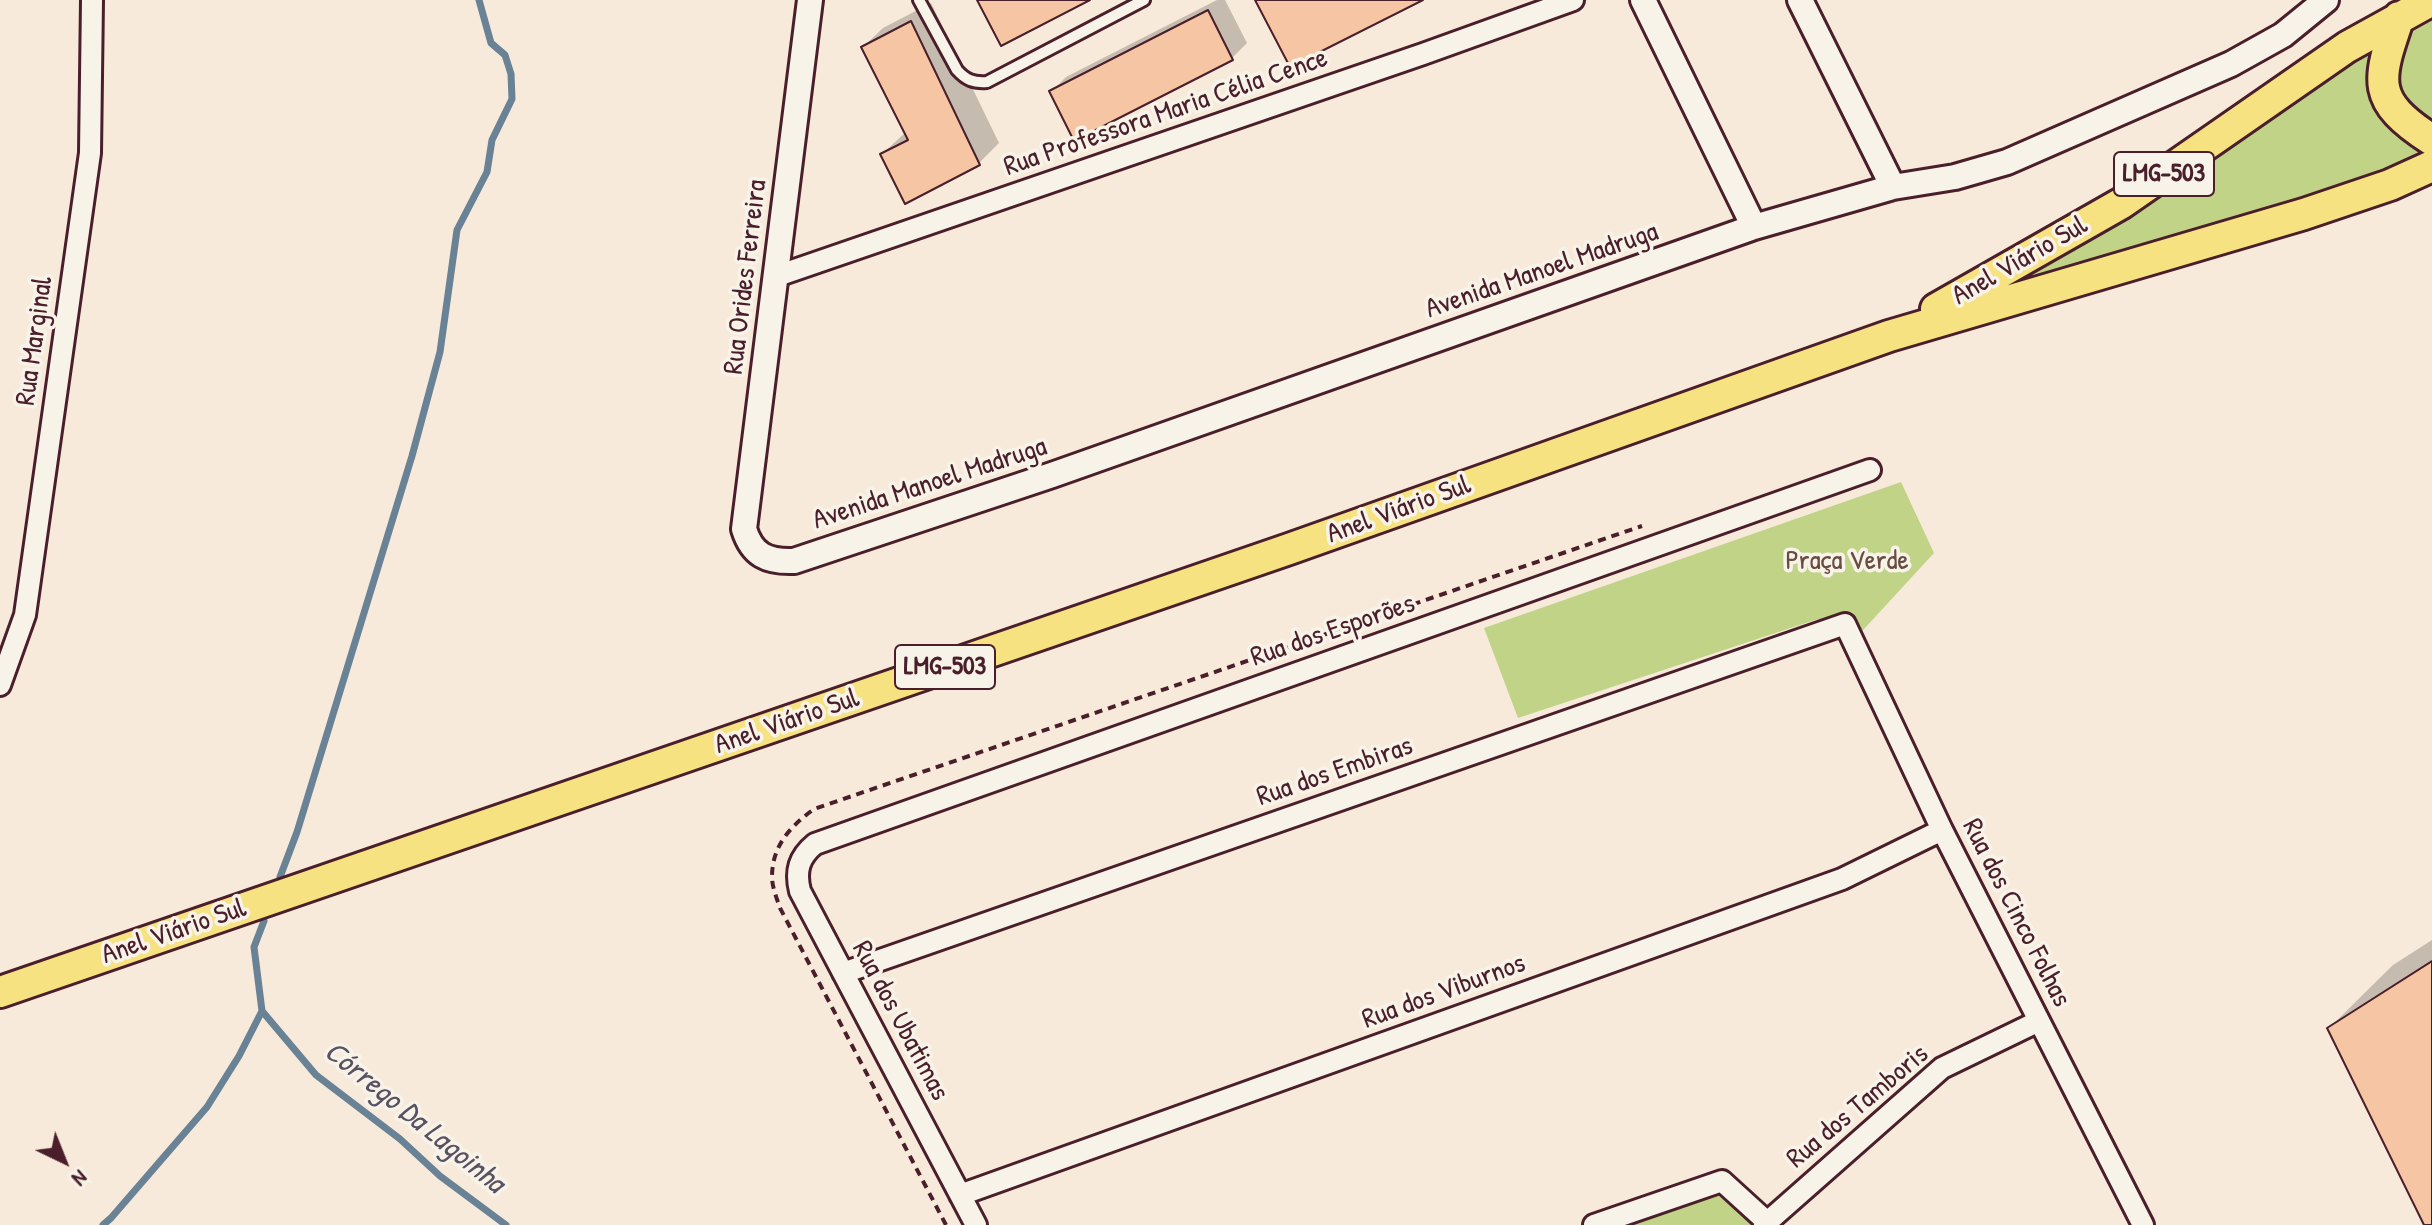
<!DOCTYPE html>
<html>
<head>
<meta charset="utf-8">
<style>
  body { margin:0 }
  #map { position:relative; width:2432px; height:1225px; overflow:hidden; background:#f7eada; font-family:"Patrick Hand",sans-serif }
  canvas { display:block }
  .north { position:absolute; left:24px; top:1121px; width:80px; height:80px; -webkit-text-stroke:6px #f7f3e8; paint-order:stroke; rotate:137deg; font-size:22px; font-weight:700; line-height:32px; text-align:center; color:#4a1f2b }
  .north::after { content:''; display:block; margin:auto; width:28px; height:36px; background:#4a1f2b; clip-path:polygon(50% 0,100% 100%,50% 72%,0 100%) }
</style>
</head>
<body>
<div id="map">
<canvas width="2432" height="1225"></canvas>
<div class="north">N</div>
</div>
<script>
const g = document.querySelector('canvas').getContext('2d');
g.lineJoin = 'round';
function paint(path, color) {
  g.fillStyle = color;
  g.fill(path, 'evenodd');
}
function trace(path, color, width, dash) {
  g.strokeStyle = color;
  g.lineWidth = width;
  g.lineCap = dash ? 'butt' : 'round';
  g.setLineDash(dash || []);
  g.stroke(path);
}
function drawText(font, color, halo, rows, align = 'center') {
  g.font = font + ' "Patrick Hand",sans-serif';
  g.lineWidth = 7;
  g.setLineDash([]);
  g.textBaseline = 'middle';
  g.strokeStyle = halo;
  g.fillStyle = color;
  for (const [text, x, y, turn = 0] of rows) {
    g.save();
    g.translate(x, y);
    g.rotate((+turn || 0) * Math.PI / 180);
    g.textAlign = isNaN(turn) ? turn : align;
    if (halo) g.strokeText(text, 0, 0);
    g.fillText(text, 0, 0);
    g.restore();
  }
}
const green = new Path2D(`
  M2432,0V166L1889,336Z
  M1901,482L1934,553L1853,641L1833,618L1815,620L1518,718L1484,628Z
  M1722,1181L1764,1225H1594Z`);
const shadow = new Path2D(`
  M1217,0H1225L1247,43L1232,58L1075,138L1051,92L1066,77Z
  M931,3L999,143L979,163L906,201L882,154L906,132L863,47L883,28Z
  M2432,940V1225H2426L2329,1028L2393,965Z`);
const stream = new Path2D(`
  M280,877L297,832L412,456L440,352L457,230L487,172L492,140L512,99L511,74L505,55L491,43L479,0
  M262,1011L316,1075L400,1139L440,1176L506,1225
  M103,1225L111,1218L207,1107L239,1056L262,1011L254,947L264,921`);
const building = new Path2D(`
  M977,0H1090L1001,46Z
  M1255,0H1423L1290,67Z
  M1208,10L1233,60L1074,141L1049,91Z
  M911,21L980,165L905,204L880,154L908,140L861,47Z
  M2432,961V1225H2424L2327,1028Z`);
const path = new Path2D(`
  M946,1225L780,908C777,899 772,887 772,877C772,845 791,826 814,809L1642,526`);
const service = new Path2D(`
  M919,0L957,70C966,80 973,83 987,82L1144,0`);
const minor = new Path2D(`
  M777,276L1423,54L1573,0
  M0,685L25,615L90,153L92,0
  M843,973L1845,624L1942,830L2143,1225
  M960,1195L1842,879L1942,830
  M976,1225L800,891C795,871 799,857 815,844L1870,470
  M1594,1225L1722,1181L1767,1222
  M1764,1225L1942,1068L2039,1021`);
const tertiary = new Path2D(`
  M810,0L744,529C752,555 767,562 794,561L1052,475L1754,227L1893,187L1955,177L2007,162L2231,64L2283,35L2326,0
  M1643,0L1754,227
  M1800,0L1893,187`);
const primary = new Path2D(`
  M2399,17C2377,81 2370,100 2432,140
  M1936,309L2122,203L2347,47L2432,0
  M0,992L1289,549L1889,336L2304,214L2390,185L2432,166`);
const shields = [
  [2164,174,100],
  [945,667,100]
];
const shieldNames = [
  ["LMG-503",2164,174],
  ["LMG-503",945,667]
];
const streetNames = [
  ["Rua Professora Maria Célia Cence",1166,113,-19],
  ["Anel Viário Sul",2020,261,-30],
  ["Avenida Manoel Madruga",1542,271,-19],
  ["Rua Orides Ferreira",746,277,-83],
  ["Rua Marginal",35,341,-82],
  ["Avenida Manoel Madruga",930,484,-18],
  ["Anel Viário Sul",1399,510,-20],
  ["Rua dos Esporões",1333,631,-19],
  ["Anel Viário Sul",787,722,-19],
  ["Rua dos Embiras",1335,772,-19],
  ["Rua dos Cinco Folhas",2016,913,63],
  ["Anel Viário Sul",174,932,-19],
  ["Rua dos Viburnos",1444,992,-20],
  ["Rua dos Ubatimas",900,1021,62],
  ["Rua dos Tamboris",1858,1107,-40]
];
const parkNames = [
  ["Praça Verde",1847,562]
];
const waterNames = [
  ["Córrego Da Lagoinha",414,1118,39]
];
paint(green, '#c1d387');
paint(shadow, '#0003');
trace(stream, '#698296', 7);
paint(building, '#f5c5a4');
trace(building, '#4a1f2b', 2);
trace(service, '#4a1f2b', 16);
trace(minor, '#4a1f2b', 26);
trace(tertiary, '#4a1f2b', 30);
trace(primary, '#4a1f2b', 36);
trace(path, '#4a1f2b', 4, [8, 6]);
trace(service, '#f7f3e8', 10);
trace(minor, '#f7f3e8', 20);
trace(tertiary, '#f7f3e8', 24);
trace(primary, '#f7e281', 30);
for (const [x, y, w] of shields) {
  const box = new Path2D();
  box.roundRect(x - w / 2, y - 22, w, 44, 6);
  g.fillStyle = '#f7f3e8';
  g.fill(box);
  trace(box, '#4a1f2b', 2);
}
drawText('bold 26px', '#4a1f2b', null, shieldNames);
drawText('28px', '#4a1f2b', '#f7f3e8', streetNames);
drawText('28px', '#684c42', '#f7f3e8', parkNames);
drawText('italic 30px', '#595161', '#f7f3e8', waterNames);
</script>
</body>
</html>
